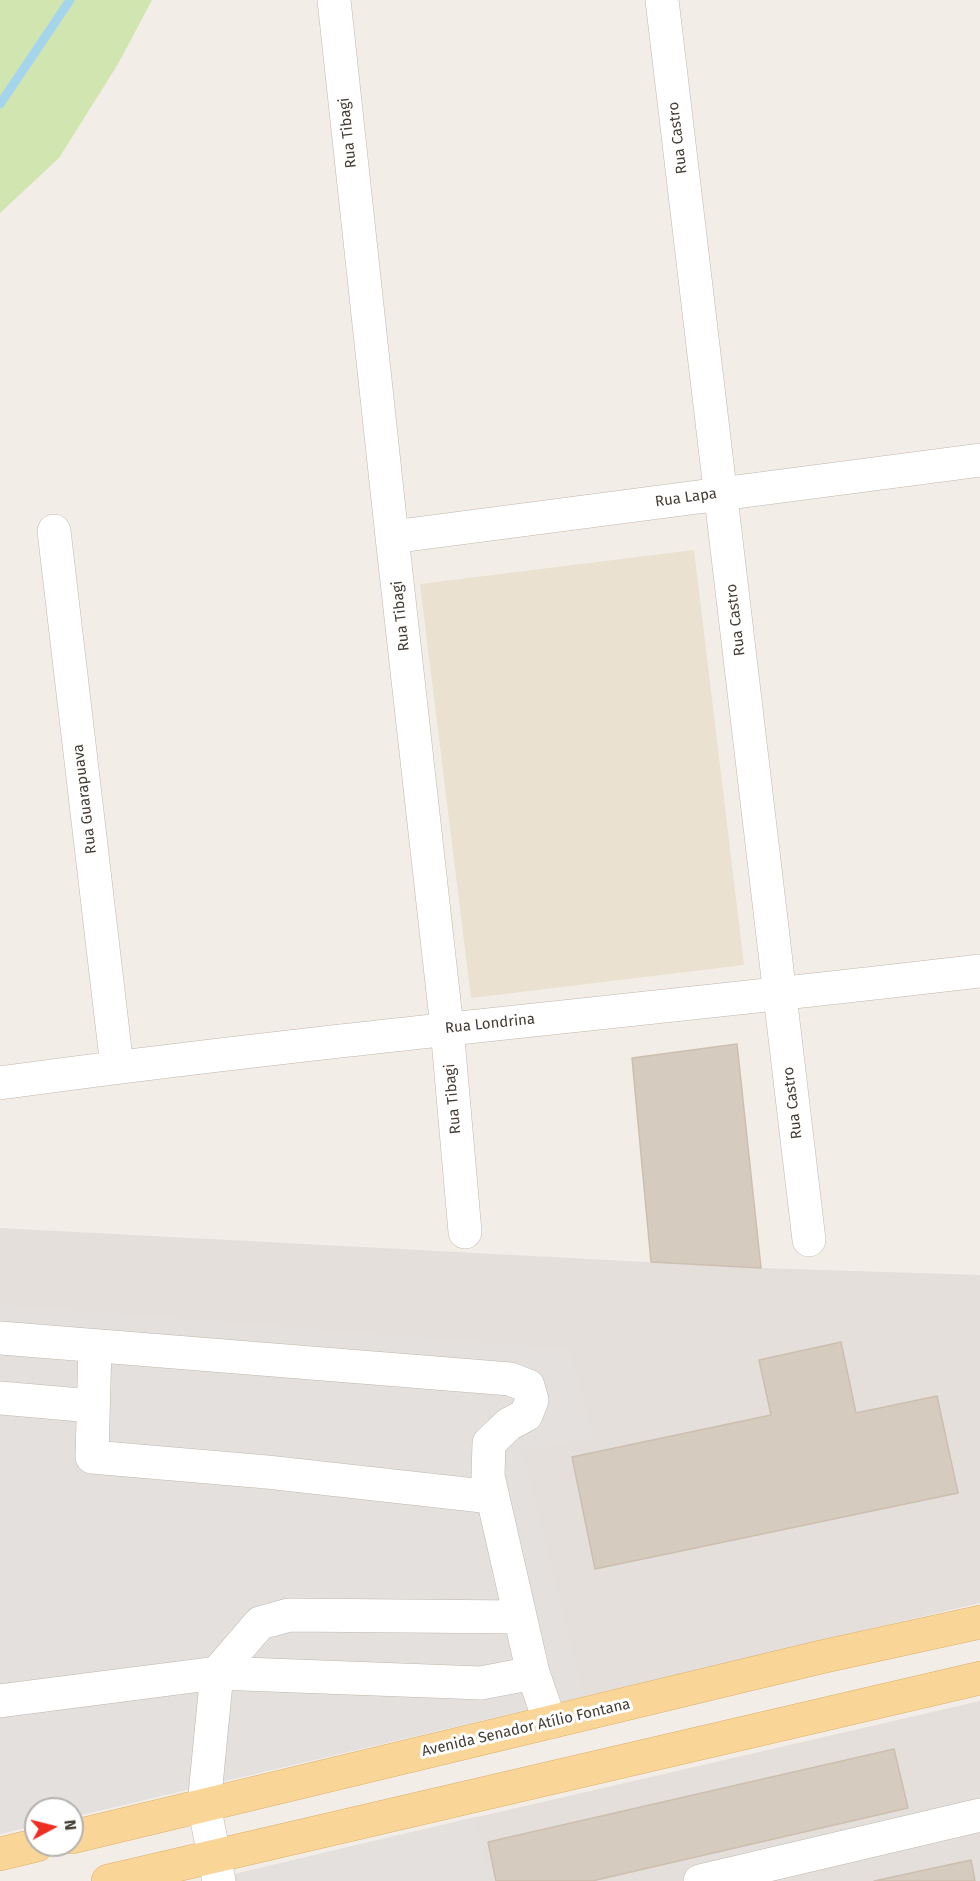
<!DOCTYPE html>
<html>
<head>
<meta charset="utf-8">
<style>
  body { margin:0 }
  #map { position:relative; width:980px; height:1881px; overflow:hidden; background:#f2ede6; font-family:"Fira Sans",sans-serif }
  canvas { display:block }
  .north { position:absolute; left:24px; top:1797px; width:60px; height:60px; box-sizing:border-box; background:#fff; border:2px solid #b4b1ae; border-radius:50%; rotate:83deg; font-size:16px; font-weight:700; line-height:24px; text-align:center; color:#443d35 }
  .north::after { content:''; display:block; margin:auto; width:21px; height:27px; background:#ef2d20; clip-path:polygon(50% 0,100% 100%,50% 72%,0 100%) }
</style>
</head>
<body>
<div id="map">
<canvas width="980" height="1881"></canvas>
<div class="north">N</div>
</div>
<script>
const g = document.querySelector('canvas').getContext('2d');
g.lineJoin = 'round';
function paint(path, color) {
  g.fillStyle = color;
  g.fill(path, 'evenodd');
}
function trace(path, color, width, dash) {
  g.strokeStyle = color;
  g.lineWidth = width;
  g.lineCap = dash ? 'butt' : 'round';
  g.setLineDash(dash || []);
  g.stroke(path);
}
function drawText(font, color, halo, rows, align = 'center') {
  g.font = font + ' "Fira Sans",sans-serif';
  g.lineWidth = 6;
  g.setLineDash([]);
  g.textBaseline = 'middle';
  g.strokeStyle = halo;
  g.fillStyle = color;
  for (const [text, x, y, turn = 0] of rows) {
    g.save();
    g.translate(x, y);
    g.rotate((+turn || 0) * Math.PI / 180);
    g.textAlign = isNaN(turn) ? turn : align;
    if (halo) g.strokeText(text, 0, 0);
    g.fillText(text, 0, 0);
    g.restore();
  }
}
const industrial = new Path2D(`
  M0,1228L761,1268L980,1275V1603L72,1817V1809H36V1825L0,1834Z
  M980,1701V1881H205L382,1839Z`);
const education = new Path2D(`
  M694,550L744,965L471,998L420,584Z`);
const green = new Path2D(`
  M0,0H152L118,64L59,158L0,213Z`);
const parking = new Path2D(`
  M0,1304L570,1349L594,1437L523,1452L585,1696L72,1817V1809H36V1825L0,1834Z
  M475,1817L490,1881H241L240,1873Z`);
const stream = new Path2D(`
  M0,104L70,0`);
const building = new Path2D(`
  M737,1044L761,1268L651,1262L632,1058Z
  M841,1342L856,1413L937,1396L958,1493L595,1569L572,1457L771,1415L759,1360Z
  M894,1749L908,1808L592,1881H496L488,1842Z
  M971,1860L975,1881H874Z`);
const minor = new Path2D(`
  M334,0L392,537L447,1028L465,1232
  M662,0L809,1240
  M54,531L117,1067
  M392,537L980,460
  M0,1083C326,1038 653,1010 980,971
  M0,1338L510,1379L528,1386L532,1400L526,1415L509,1424L489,1443L488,1476L533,1673L481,1683L217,1673L204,1805L219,1881
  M95,1346L92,1457L267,1472L492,1497
  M0,1398L92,1406
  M533,1673L550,1722
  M0,1701L217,1673L260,1623L289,1615L519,1617
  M700,1881L980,1815`);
const major = new Path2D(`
  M72,1837L821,1657L980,1622
  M0,1854L37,1845
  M108,1881L980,1678`);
const streetNames = [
  ["Rua Tibagi",348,133,-96],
  ["Rua Castro",678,138,-97],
  ["Rua Lapa",686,498,-8],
  ["Rua Tibagi",401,616,-96],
  ["Rua Castro",736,620,-97],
  ["Rua Guarapuava",85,799,-97],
  ["Rua Londrina",490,1024,-6],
  ["Rua Tibagi",453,1099,-95],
  ["Rua Castro",793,1103,-97],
  ["Avenida Senador Atílio Fontana",526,1728,-13]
];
paint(industrial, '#e4dfdb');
paint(education, '#ebe1d0');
paint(green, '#d1e5b0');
paint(parking, '#e3e0de');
trace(stream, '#a4d5ec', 9);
paint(building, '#d6cbbf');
trace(building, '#cdbfaf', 1.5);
trace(minor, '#c0b7ac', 34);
trace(major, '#ddb068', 34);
trace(minor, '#fff', 33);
trace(major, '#f9d598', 33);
drawText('15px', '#443d35', '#fff', streetNames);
</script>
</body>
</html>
